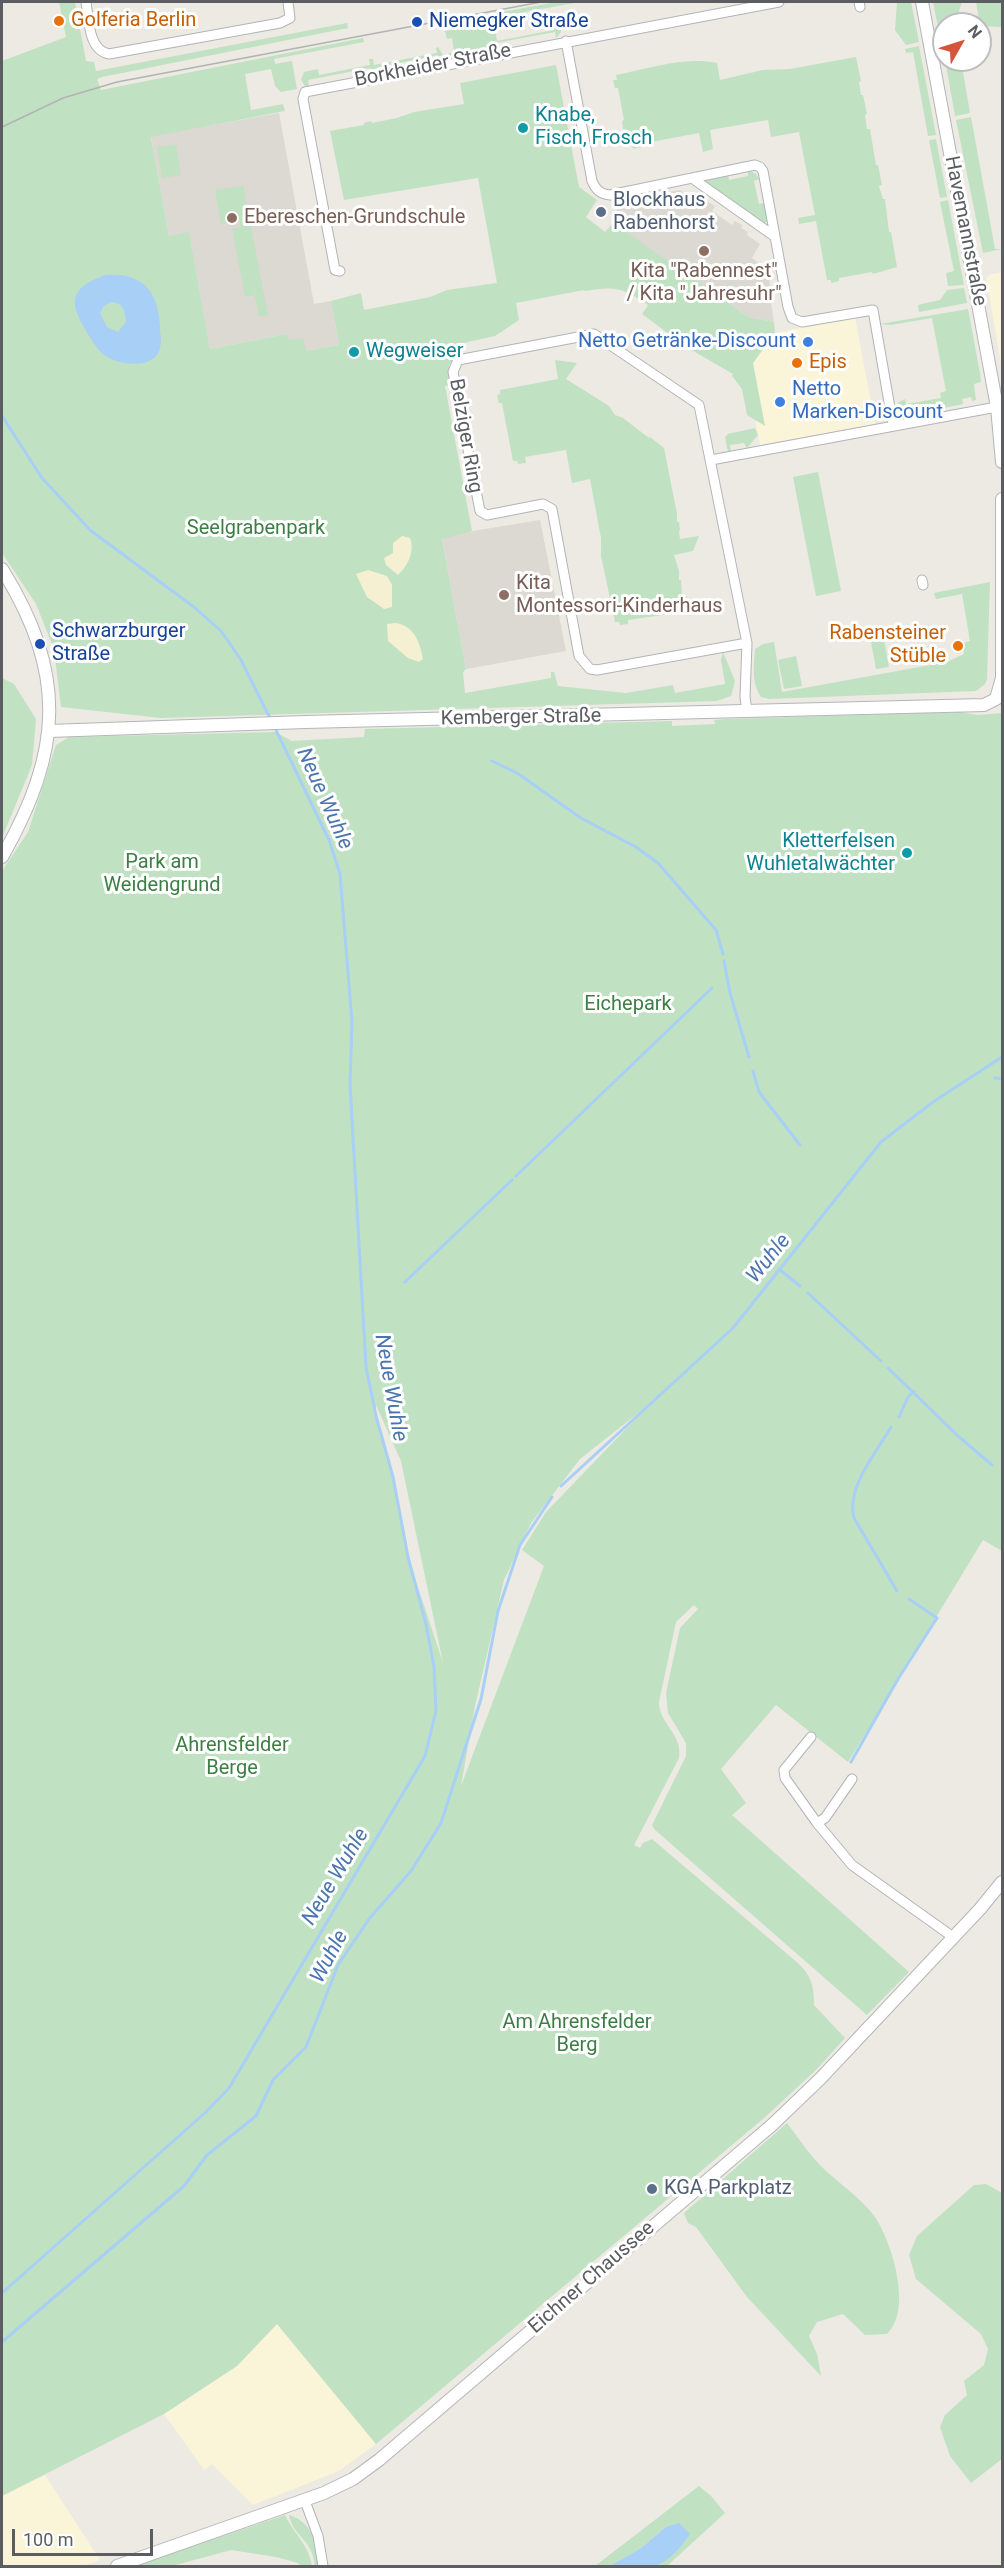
<!DOCTYPE html>
<html>
<head>
<meta charset="utf-8">
<style>
  body { margin:0 }
  #map { position:relative; width:1004px; height:2568px; overflow:hidden; background:#eceae2; font-family:Roboto,sans-serif }
  canvas { display:block }
  .frame { position:absolute; inset:0; border:3px solid #5b5d61; pointer-events:none }
  .north { position:absolute; left:932px; top:12px; width:60px; height:60px; box-sizing:border-box; background:#fff; border:2px solid #bdbec0; border-radius:50%; rotate:51deg; font-size:16px; font-weight:700; line-height:24px; text-align:center; color:#5b5d61 }
  .north::after { content:''; display:block; margin:auto; width:21px; height:27px; background:#d6543e; clip-path:polygon(50% 0,100% 100%,50% 72%,0 100%) }
  .scale { position:absolute; left:12px; top:2529px; width:141px; height:27px; box-sizing:border-box; border:3px solid #5b5d61; border-top:0; padding-left:8px; font-size:18px; line-height:21px; white-space:nowrap; color:#5b5d61; -webkit-text-stroke:4px #fff; paint-order:stroke }
</style>
</head>
<body>
<div id="map">
<canvas width="1004" height="2568"></canvas>
<div class="frame"></div>
<div class="north">N</div>
<div class="scale">100 m</div>
</div>
<script>
const g = document.querySelector('canvas').getContext('2d');
g.lineJoin = 'round';
function paint(path, color) {
  g.fillStyle = color;
  g.fill(path, 'evenodd');
}
function trace(path, color, width, dash) {
  g.strokeStyle = color;
  g.lineWidth = width;
  g.lineCap = dash ? 'butt' : 'round';
  g.setLineDash(dash || []);
  g.stroke(path);
}
function drawText(font, color, halo, rows, align = 'center') {
  g.font = font + ' Roboto,sans-serif';
  g.lineWidth = 6;
  g.setLineDash([]);
  g.textBaseline = 'middle';
  g.strokeStyle = halo;
  g.fillStyle = color;
  for (const [text, x, y, turn = 0] of rows) {
    g.save();
    g.translate(x, y);
    g.rotate((+turn || 0) * Math.PI / 180);
    g.textAlign = isNaN(turn) ? turn : align;
    if (halo) g.strokeText(text, 0, 0);
    g.fillText(text, 0, 0);
    g.restore();
  }
}
const commercial = new Path2D(`
  M1002,272V369L986,278L989,275Z
  M855,317L875,424L760,445L746,374L771,336L775,333Z
  M277,2324L376,2444L339,2471L253,2505L212,2464L204,2470L164,2414L237,2366Z
  M45,2475L100,2560L83,2566H4L2,2561V2496Z`);
const education = new Path2D(`
  M279,113L314,304L331,301L339,345L306,351L288,340L287,334L210,349L189,233L169,236L151,136Z
  M680,190L697,201L699,199L705,203L707,201L715,206L712,211L732,225L735,221L742,225L741,228L748,232L747,235L760,244L752,258L760,264L762,274L768,272L773,303H771L774,322L748,317L617,227V202Z
  M540,520L566,651L466,669L442,538L461,533Z`);
const green = new Path2D(`
  M59,2H75L86,61L94,62L96,71L347,23L348,28L102,77L97,79L101,90L363,38L364,42L274,59L275,64L292,61L297,89L281,92L275,86L271,69L245,74L251,110L283,104L285,111L151,137L169,236L189,232L210,349L287,334L289,340L303,338L306,351L339,345L331,301L361,293L364,310L430,297L447,290L497,283L478,178L344,200L330,131L364,125V123L371,121L372,123L397,118L414,112L464,104L460,83L556,65L579,187L597,200L586,217L605,232L613,223L748,317L774,322L775,333L753,363L765,426L747,415L742,389L732,376L733,374L688,348L642,314L648,305C622,287 615,286 585,291L584,290L516,303L519,320L495,336L459,344L454,350L455,356L449,365L450,385L445,386L472,531L442,539L466,669L463,672L465,693L551,678V672H554L558,686L626,693L673,685L675,693L725,684L721,660L723,652L735,681L731,696L717,701L161,718L61,707L54,649L36,604L2,553V61L66,37Z
  M557,2H580L475,21L474,17Z
  M897,2H911L919,42L906,45L895,30Z
  M933,2H962L959,11L960,22L944,24V57Z
  M976,2H1002V27L980,26Z
  M494,22L497,41L554,30L555,24L560,26L561,32L556,38L555,32L495,43L496,49L451,59L449,53L454,52L452,38L447,39L445,31Z
  M919,46L936,135L928,136L913,52L906,53L905,49Z
  M438,47L443,55L439,61L438,55L375,68L376,73L372,74L370,68L308,80L309,86H305L301,80L304,72L318,69L319,75L370,65L369,59H373L374,65L437,53L436,48Z
  M856,57L861,81L859,82L861,95H863L867,114L865,115L867,129H870L876,165H878L882,185L879,186L883,199H885L889,232H891L897,267L873,274L872,272L839,278V281L831,283V280H827L816,221L799,224L798,218L815,215L799,132L771,137L768,120L710,130L713,149L703,152L699,133L640,144L641,147L633,149L632,145L629,146L626,129H623L622,121L624,120L618,88H615L613,80H617L616,75C648,69 683,56 717,63L720,80L763,70L790,69Z
  M945,60H961L970,113L955,116Z
  M971,117L995,249H1002L983,253L956,120Z
  M936,139L947,197L940,198L929,140Z
  M176,144L181,175L162,178L157,147Z
  M748,170L756,174L759,179L754,181L759,204L764,203L768,220L764,224L702,180L728,174L729,180L748,176Z
  M243,186L268,315L259,317L252,282L254,295L245,297L232,229L241,227L240,221L221,224L215,190Z
  M948,200L964,285L948,286L946,273L954,271L940,202Z
  M964,288L967,303L919,312L918,305L940,300L947,290Z
  M968,309L980,373L981,382L974,384L976,400L972,401L971,397L962,399L963,404L909,415L902,413L898,403L905,399L906,404L941,398L940,393L946,391L932,318L891,325L880,324Z
  M555,360L577,363L566,379L609,406L615,415L623,418L649,438L650,437L664,448L677,514V522H679L680,530L679,531L680,539L699,536L693,551L674,555L679,571V580H681L682,597L687,596L686,609L669,614L628,620V624L620,625L619,622H615L601,556V538L590,479L572,483L566,450L525,457L526,463L518,464L517,461H513L502,403H499L497,395L500,394V390L558,379Z
  M755,428L758,435L747,448L744,443L730,445L731,451L728,452L725,437L728,434Z
  M818,472L841,591L816,596L793,477Z
  M990,582L987,679L985,684L976,691L769,699L761,697C751,682 754,665 755,649L763,644L774,642L782,692L947,662L964,654L963,643L970,641L962,594L936,599L934,593Z
  M884,639L889,667L876,669L871,642Z
  M796,656L802,686L784,689L778,660Z
  M2,678L14,684L36,719L32,765L2,838Z
  M959,712L978,715L1002,713V1551L983,1540L848,1762L776,1705L721,1769L746,1803L732,1815L909,1972L867,2015L654,1829L652,1825L686,1756V1743L668,1713L666,1693L680,1628L698,1609L694,1605L676,1622L659,1702C659,1724 683,1734 679,1758L634,1845L640,1848L643,1843L652,1839L799,1964C812,1977 814,1987 814,2005L845,2038L816,2070L763,2119L376,2444L277,2324L237,2366L164,2414L2,2496V871L28,832L56,745L69,737L275,732L292,741L364,737L365,729L672,721V726L715,724L714,720L725,719ZM651,1403L546,1512L522,1550L544,1566L461,1786L475,1706L504,1580L531,1523L580,1459ZM376,1405L401,1461L443,1663L408,1557L393,1477L376,1416Z
  M787,2123C797,2136 807,2151 818,2163C836,2182 860,2196 875,2217C892,2243 913,2309 887,2334L865,2335L843,2314L817,2322L809,2336L817,2354L821,2376L747,2297L696,2227L688,2223L684,2213Z
  M986,2184L1002,2193V2459L971,2483L950,2456L940,2427L945,2415L967,2395L964,2381L984,2365L988,2349L981,2334L916,2279L909,2255L917,2236L974,2185Z
  M699,2486L711,2496L725,2513L667,2566H654L664,2561L666,2527L641,2548L610,2566H595Z
  M285,2515C294,2534 309,2545 312,2566H301L298,2563L276,2557L231,2550L172,2566H135Z
  M289,2515C313,2522 317,2545 318,2566H315C312,2538 293,2537 289,2515Z`);
const sand = new Path2D(`
  M402,536L410,538C415,551 408,566 398,575L386,565L384,558L393,553V543Z
  M368,570L387,576L392,585V607L384,609L367,597L356,574Z
  M396,623C414,626 420,642 423,659L419,662L408,658L388,641L387,624Z`);
const water = new Path2D(`
  M105,275C142,272 158,290 160,326C160,336 163,344 158,353C150,369 117,365 104,355C97,349 90,338 85,329C68,300 71,288 105,275ZM111,302C123,303 125,310 126,322L118,332L107,327L100,313L104,306Z
  M679,2523L690,2534C682,2546 668,2563 654,2566C642,2568 623,2567 610,2566L641,2548L666,2527Z`);
const stream = new Path2D(`
  M2,416L42,478L90,530L194,607L221,631L241,660L271,720
  M492,761L517,773L581,818L636,847L658,863L716,930L723,954
  M724,961L730,993L749,1057
  M753,1071L759,1092L800,1145
  M995,1078L1002,1079
  M516,1176L712,988
  M779,1269L800,1286
  M405,1282L512,1180
  M808,1293L881,1361
  M888,1368L958,1436L992,1465
  M899,1417L908,1397L914,1391
  M891,1427C876,1453 846,1488 854,1518L897,1591
  M561,1486L733,1328L881,1142L933,1102L1002,1057
  M851,1762L898,1679L937,1618L909,1599
  M2,2293L206,2112L229,2088L425,1756L436,1711L434,1667L426,1624L408,1557L393,1477L376,1416L366,1367L350,1085L352,1022L340,874L329,840L274,726
  M2,2342L184,2186L207,2155L256,2116L273,2080L306,2047L338,1965L369,1919L411,1871L441,1823L481,1699L498,1611L520,1545L552,1497`);
const street = new Path2D(`
  M86,2C89,19 88,50 109,54L280,23L290,18L288,2
  M859,2L860,7
  M566,41L592,181C596,190 600,194 610,195L755,165L760,167L763,171L788,307L792,318L802,322L873,310L893,425
  M692,178L774,236
  M340,271L335,270L303,99L305,92L779,2
  M711,460L1002,406
  M922,580L923,585
  M747,643L597,670L590,669L579,656L552,509L543,504L487,515L480,511L453,372L458,360L594,334L699,405L747,643L745,697L747,711
  M811,1737L784,1770L785,1778L817,1823L852,1865L953,1937
  M817,1823L825,1818L852,1779
  M305,2501L318,2536L323,2566`);
const secondary = new Path2D(`
  M922,2L997,407L1002,462
  M2,569C67,674 63,750 2,857
  M49,731L305,722L984,705L996,699L1002,678V499
  M117,2566L324,2493L353,2479L379,2460L772,2125L820,2079L980,1909L1002,1882`);
const tram = new Path2D(`
  M2,127L63,98L117,82L541,2`);
const markers = [
  [59,21,6,"#e8710a"],
  [417,22,6,"#1a4fb4"],
  [523,128,6,"#0f9aa8"],
  [601,212,6,"#5c6f8a"],
  [232,218,6,"#8d6e63"],
  [704,251,6,"#8d6e63"],
  [808,342,6,"#3f7fe0"],
  [354,352,6,"#0f9aa8"],
  [797,363,6,"#e8710a"],
  [780,402,6,"#3f7fe0"],
  [504,595,6,"#8d6e63"],
  [40,644,6,"#1a4fb4"],
  [958,646,6,"#e8710a"],
  [907,853,6,"#0f9aa8"],
  [652,2189,6,"#5c6f8a"]
];
const foodNames = [
  ["Golferia Berlin",71,21],
  ["Epis",809,363],
  ["Rabensteiner",946,634,"right"],
  ["Stüble",946,657,"right"]
];
const transitNames = [
  ["Niemegker Straße",429,22],
  ["Schwarzburger",52,632],
  ["Straße",52,655]
];
const streetNames = [
  ["Borkheider Straße",433,66,-11],
  ["Havemannstraße",965,231,79],
  ["Belziger Ring",465,436,80],
  ["Kemberger Straße",521,718,-1],
  ["Eichner Chaussee",592,2278,-41]
];
const cultureNames = [
  ["Knabe,",535,116],
  ["Fisch, Frosch",535,139],
  ["Wegweiser",366,352],
  ["Kletterfelsen",895,842,"right"],
  ["Wuhletalwächter",895,865,"right"]
];
const serviceNames = [
  ["Blockhaus",613,201],
  ["Rabenhorst",613,224],
  ["KGA Parkplatz",664,2189]
];
const educationNames = [
  ["Ebereschen-Grundschule",244,218],
  ["Kita \"Rabennest\"",704,272,"center"],
  ["/ Kita \"Jahresuhr\"",704,295,"center"],
  ["Kita",516,584],
  ["Montessori-Kinderhaus",516,607]
];
const shopNames = [
  ["Netto Getränke-Discount",796,342],
  ["Netto",792,390,"left"],
  ["Marken-Discount",792,413,"left"]
];
const parkNames = [
  ["Seelgrabenpark",256,529],
  ["Park am",162,863],
  ["Weidengrund",162,886],
  ["Eichepark",628,1005],
  ["Ahrensfelder",232,1746],
  ["Berge",232,1769],
  ["Am Ahrensfelder",577,2023],
  ["Berg",577,2046]
];
const waterNames = [
  ["Neue Wuhle",324,799,66],
  ["Wuhle",769,1259,-51],
  ["Neue Wuhle",390,1388,80],
  ["Neue Wuhle",336,1877,-59],
  ["Wuhle",330,1957,-62]
];
paint(commercial, '#faf4d9');
paint(education, '#dbd9d1');
paint(green, '#c1e1c3');
paint(sand, '#f6f0d3');
paint(water, '#a8cff6');
trace(stream, '#a8cff6', 3);
trace(street, '#b3b4b8', 11);
trace(secondary, '#b4b6bb', 14);
trace(street, '#fff', 9);
trace(secondary, '#fff', 12);
trace(tram, '#b2b3b3', 1.5);
for (const [x, y, r, color] of markers) {
  const dot = new Path2D();
  dot.arc(x, y, r, 0, 2 * Math.PI);
  g.fillStyle = color;
  g.fill(dot);
  trace(dot, '#fff', 2);
}
drawText('20px', '#c56008', '#fff', foodNames, 'left');
drawText('20px', '#164399', '#fff', transitNames, 'left');
drawText('20px', '#5b5d61', '#fff', streetNames);
drawText('20px', '#0d838f', '#fff', cultureNames, 'left');
drawText('20px', '#4e5e75', '#fff', serviceNames, 'left');
drawText('20px', '#785e54', '#fff', educationNames, 'left');
drawText('20px', '#366cbe', '#fff', shopNames, 'right');
drawText('20px', '#3d7e44', '#fff', parkNames);
drawText('italic 21px', '#4b75ae', '#fff', waterNames);
</script>
</body>
</html>
